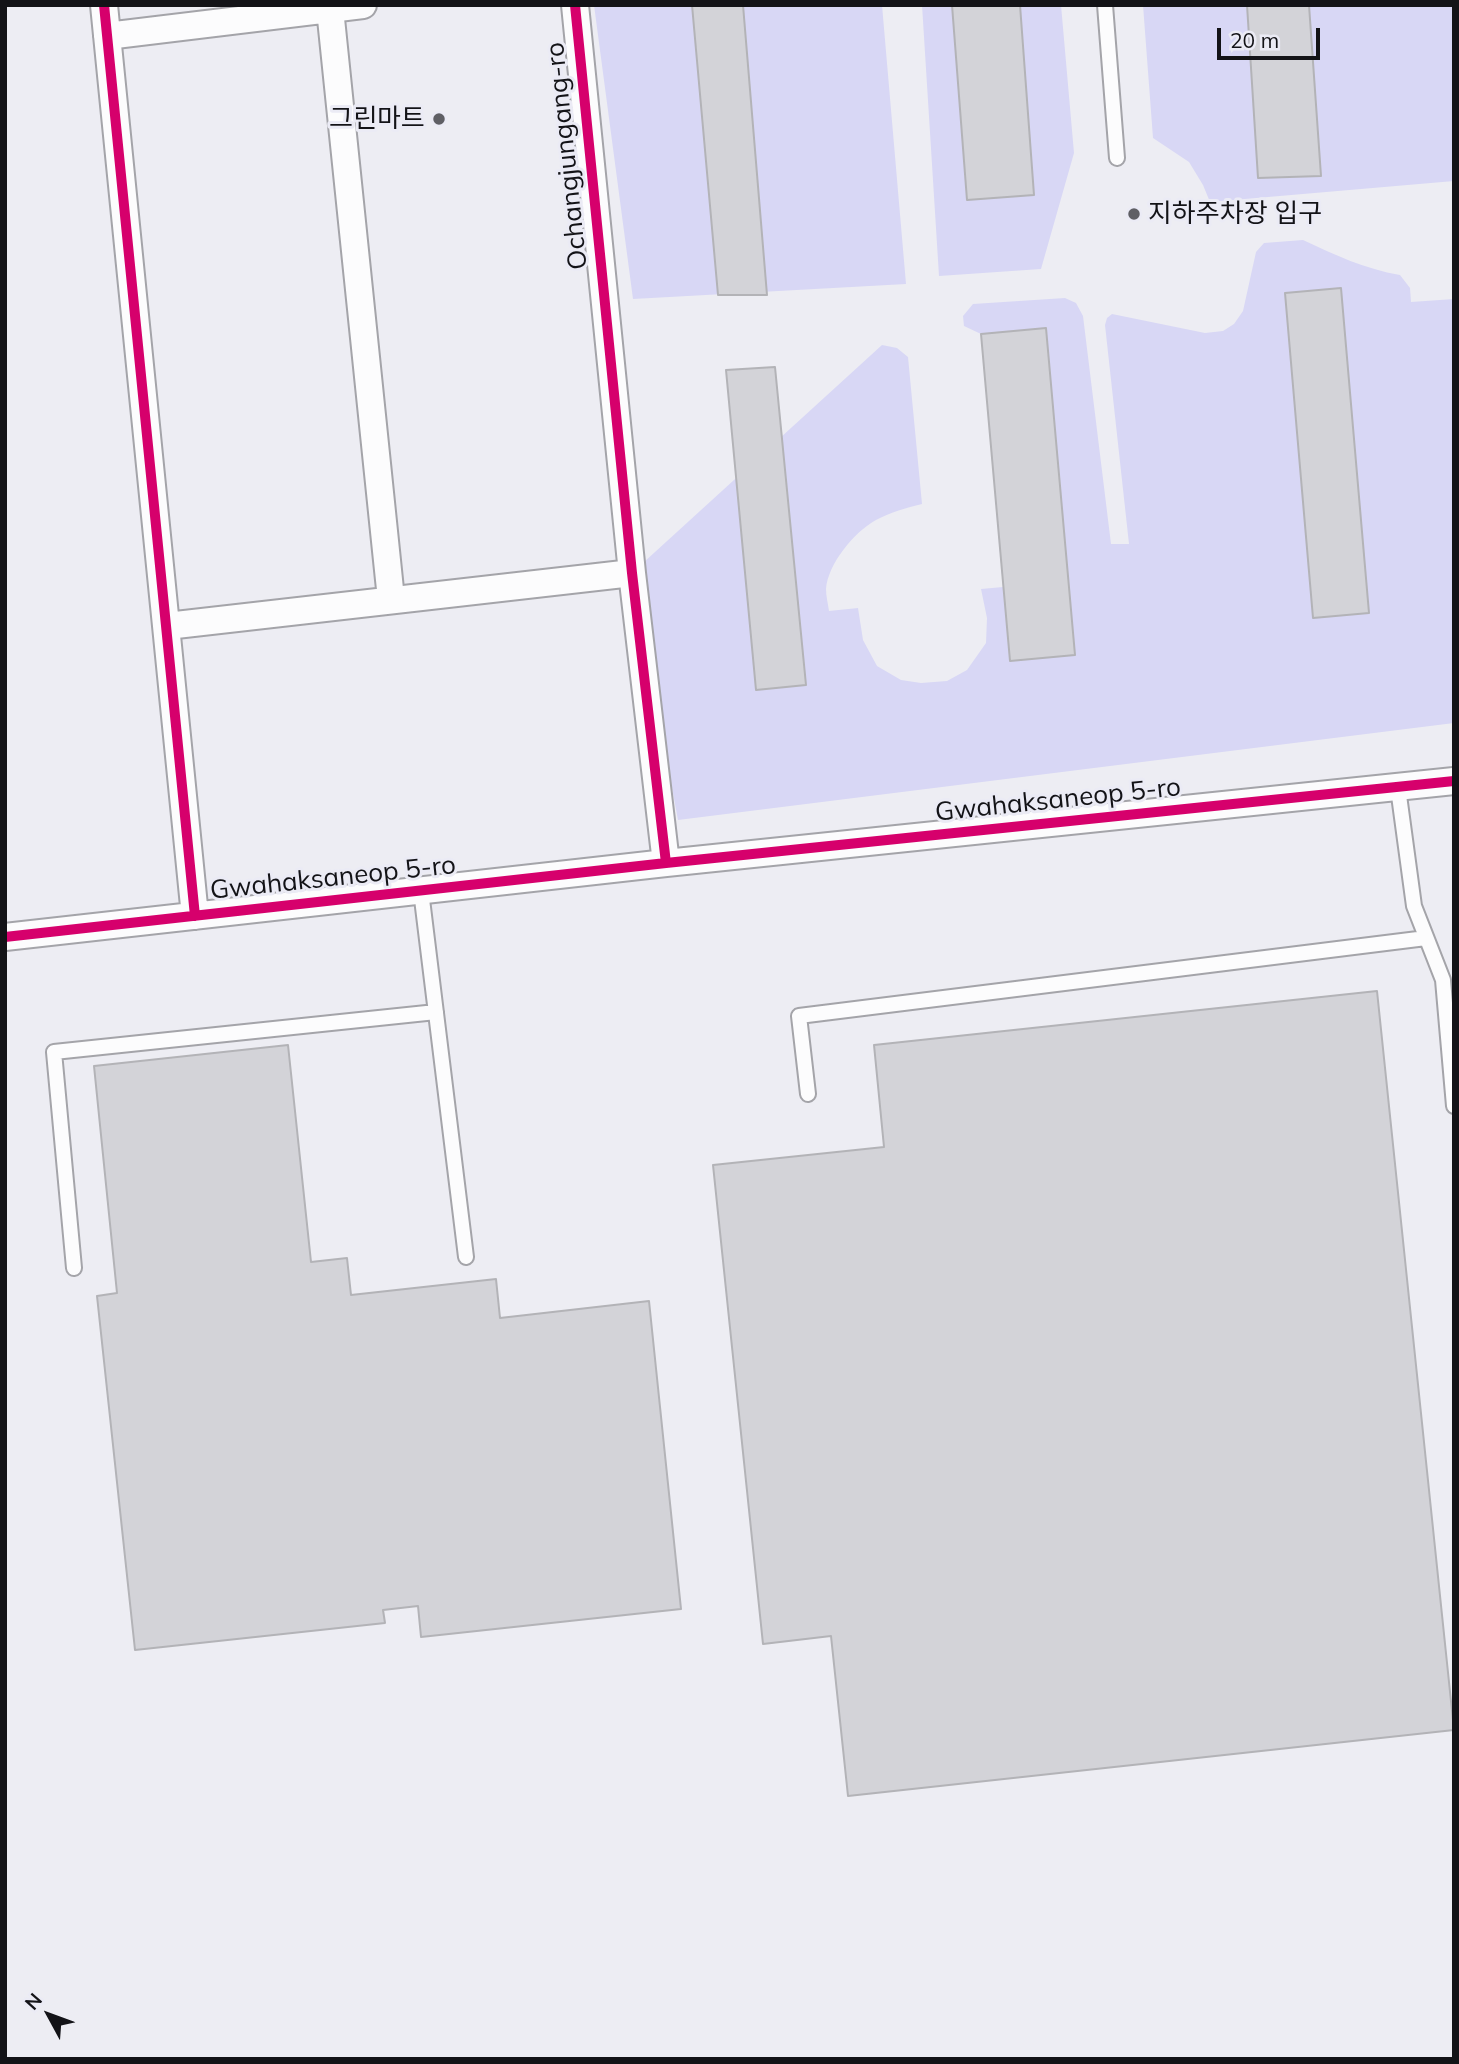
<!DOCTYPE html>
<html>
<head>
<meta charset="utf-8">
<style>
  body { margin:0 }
  #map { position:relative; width:1459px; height:2064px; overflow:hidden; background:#ededf3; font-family:Mulish,sans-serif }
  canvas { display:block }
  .frame { position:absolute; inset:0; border:7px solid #131317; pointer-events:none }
  .north { position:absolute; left:14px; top:1980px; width:70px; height:70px; -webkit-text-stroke:5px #ebebf5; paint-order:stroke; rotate:311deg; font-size:19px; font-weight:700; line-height:28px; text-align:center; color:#131317 }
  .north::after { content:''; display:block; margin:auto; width:24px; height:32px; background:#131317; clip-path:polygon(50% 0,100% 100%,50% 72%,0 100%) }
  .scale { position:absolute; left:1217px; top:28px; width:103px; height:32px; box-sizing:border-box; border:4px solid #131317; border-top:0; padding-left:9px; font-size:21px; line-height:24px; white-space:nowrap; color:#131317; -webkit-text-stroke:5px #ebebf5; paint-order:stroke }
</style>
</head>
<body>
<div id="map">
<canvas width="1459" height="2064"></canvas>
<div class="frame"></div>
<div class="north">N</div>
<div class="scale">20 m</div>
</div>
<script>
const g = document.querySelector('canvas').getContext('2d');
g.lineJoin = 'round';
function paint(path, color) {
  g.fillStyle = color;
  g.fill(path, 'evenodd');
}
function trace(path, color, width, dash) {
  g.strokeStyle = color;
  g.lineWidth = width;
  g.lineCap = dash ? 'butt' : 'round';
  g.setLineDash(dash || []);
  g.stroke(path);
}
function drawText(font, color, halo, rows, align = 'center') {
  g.font = font + ' Mulish,"Noto Sans KR",sans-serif';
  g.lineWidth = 6;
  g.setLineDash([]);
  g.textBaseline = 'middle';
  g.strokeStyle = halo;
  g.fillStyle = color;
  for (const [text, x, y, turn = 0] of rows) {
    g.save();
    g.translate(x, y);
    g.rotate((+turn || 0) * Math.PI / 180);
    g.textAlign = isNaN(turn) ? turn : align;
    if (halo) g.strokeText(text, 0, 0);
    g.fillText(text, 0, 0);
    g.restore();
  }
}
const green = new Path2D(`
  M594,5H882L906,284L633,299Z
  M922,5H1061L1074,153L1041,269L939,276Z
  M1143,5H1454V181L1210,202L1203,185L1189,162L1153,138Z
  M1303,240C1335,255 1365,269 1400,275L1410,288L1411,302L1454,299V723L678,820L632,573L882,345L897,348L908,357L922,504C906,508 891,512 876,520C854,532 828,564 826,589C826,596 828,604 829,611L858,608L863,640L877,666L901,680L921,683L947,681L967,670L986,643L987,618L981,589L1003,587L981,334L964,326L963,316L973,304L1065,298L1076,303L1083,316L1111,544H1129L1105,325L1107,318L1112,314L1205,333L1223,331L1234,324L1243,311L1256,252L1264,243Z`);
const building = new Path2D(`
  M692,5H743L767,295H718Z
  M952,5H1020L1034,195L967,200Z
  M1247,5H1309L1321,176L1258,178Z
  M1341,288L1369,613L1313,618L1285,293Z
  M1046,328L1075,655L1010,661L981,334Z
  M775,367L806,685L756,690L726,370Z
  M1377,991L1454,1730L848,1796L831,1636L763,1644L713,1165L884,1147L874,1045Z
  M288,1045L311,1262L347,1258L351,1295L496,1279L500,1318L649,1301L681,1609L421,1637L418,1606L383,1610L385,1623L135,1650L97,1296L117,1293L94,1066Z`);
const lane = new Path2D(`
  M1105,5L1117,158
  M1398,788L1414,906L1443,980L1454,1106
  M421,891L466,1257
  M808,1094L799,1016L1426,938
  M74,1268L54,1052L436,1012`);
const street = new Path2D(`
  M104,5L195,916
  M575,5L632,573L666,863
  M330,9L391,599
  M107,36L363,5
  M167,626L632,573
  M5,937L666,863L1454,781`);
const cycleway = new Path2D(`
  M104,5L195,916
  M575,5L632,573L666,863
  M5,937L666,863L1454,781`);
const markers = [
  [439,119,7,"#5f5f64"],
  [1134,214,7,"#5f5f64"]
];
const poiNames = [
  ["그린마트",425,119],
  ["지하주차장 입구",1148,214,"left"]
];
const streetNames = [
  ["Ochangjungang-ro",567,156,-96],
  ["Gwahaksaneop 5-ro",1058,800,-6],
  ["Gwahaksaneop 5-ro",333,878,-6]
];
paint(green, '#d8d7f5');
paint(building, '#d3d3d8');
trace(building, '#b3b3b7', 2);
trace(lane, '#a4a4a9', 18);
trace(street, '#a4a4a9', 30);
trace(lane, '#fcfcfd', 14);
trace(street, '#fcfcfd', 26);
trace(cycleway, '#d6006c', 10);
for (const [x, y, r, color] of markers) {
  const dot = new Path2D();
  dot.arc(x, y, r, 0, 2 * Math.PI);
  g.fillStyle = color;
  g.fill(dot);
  trace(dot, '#ebebf5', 2.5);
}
drawText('26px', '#131317', '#ebebf5', poiNames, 'right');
drawText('26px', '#131317', '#ebebf5', streetNames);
</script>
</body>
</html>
